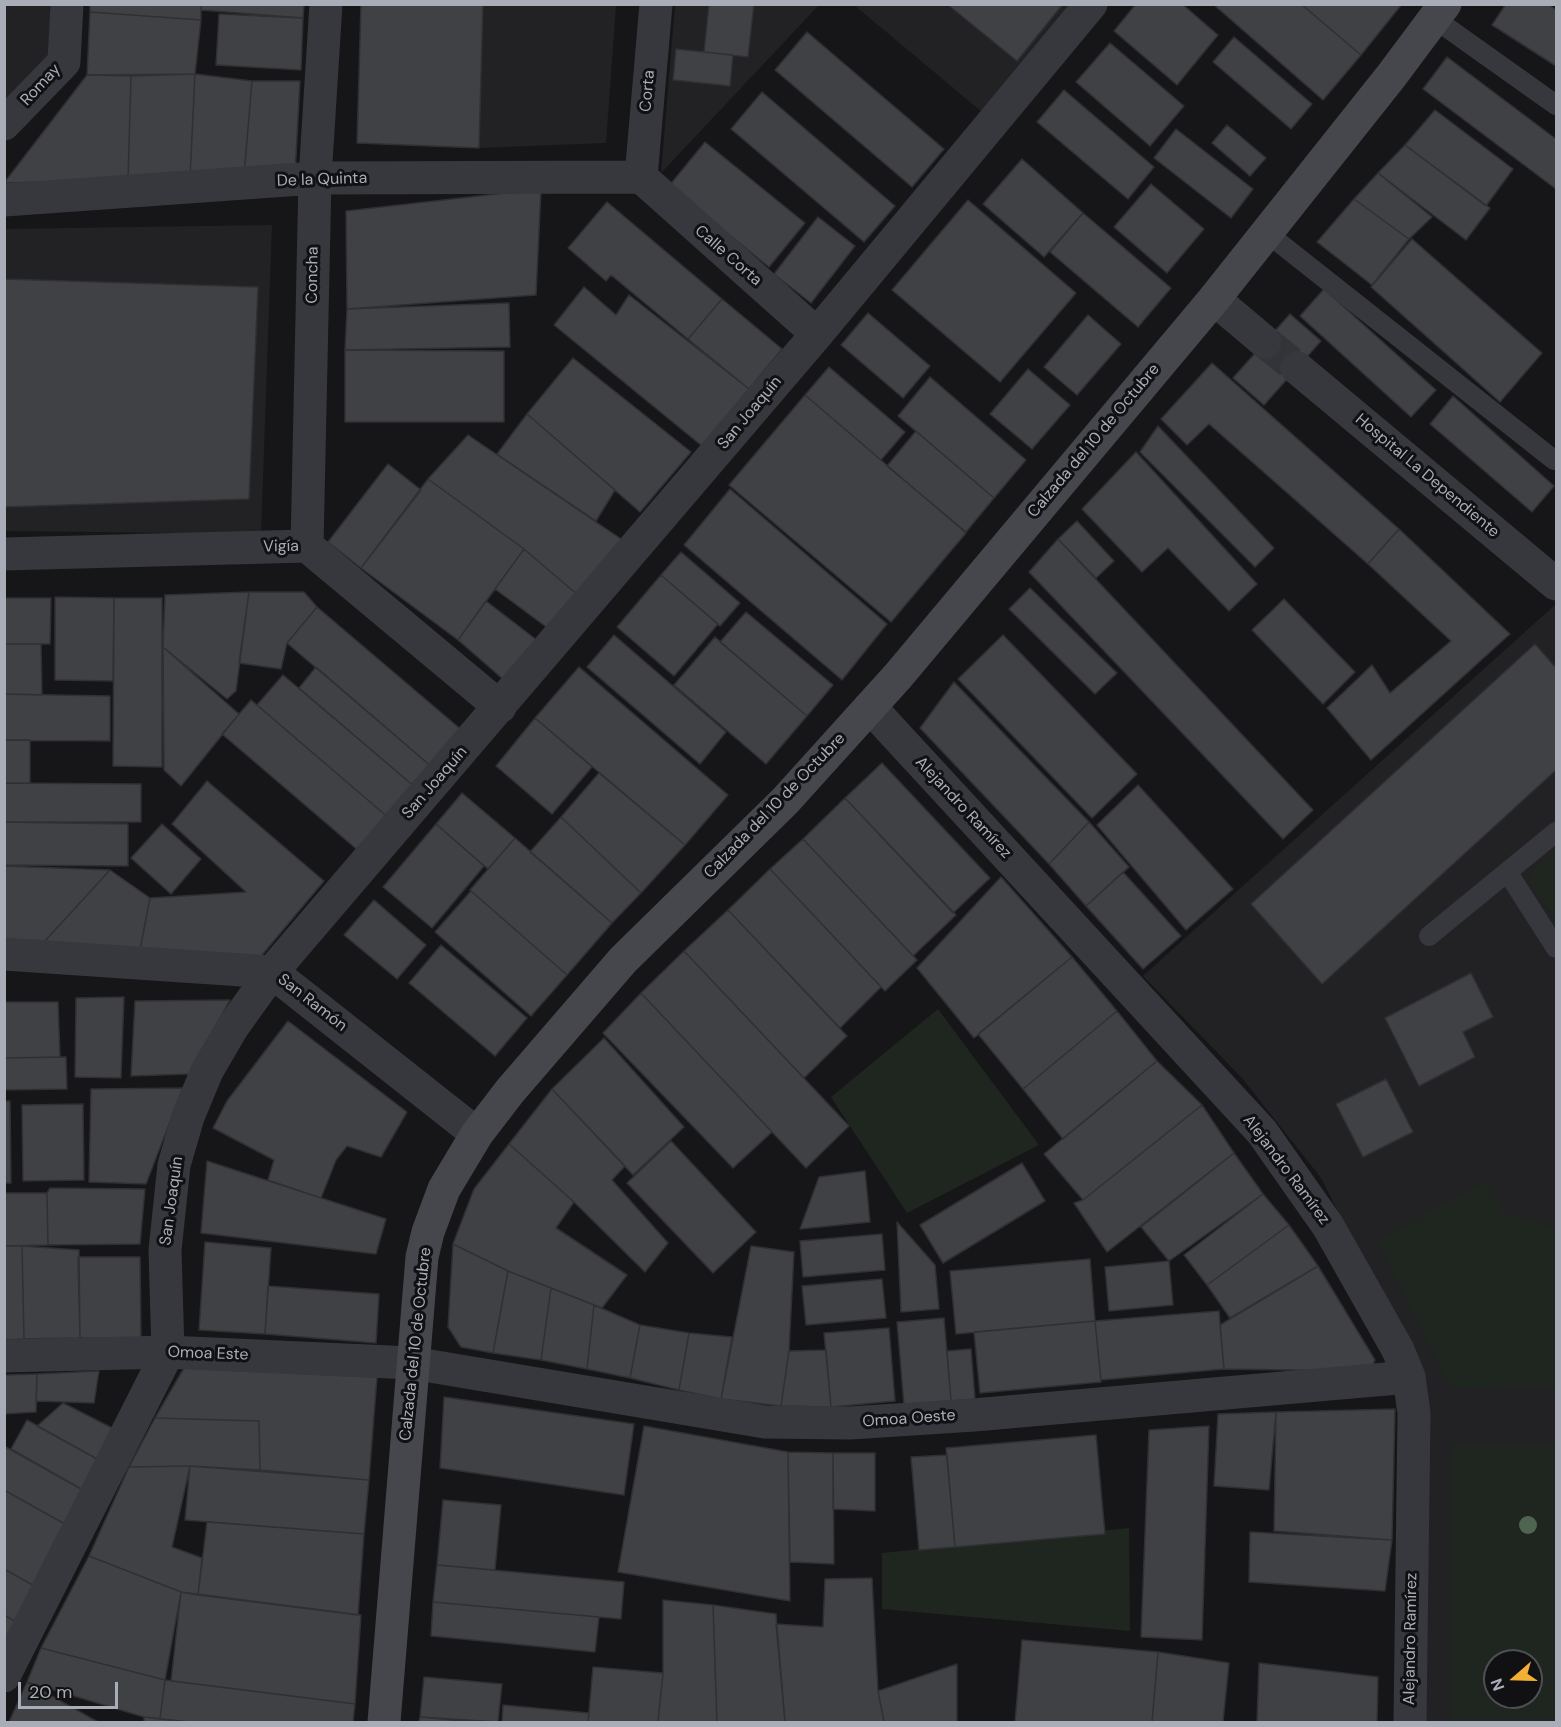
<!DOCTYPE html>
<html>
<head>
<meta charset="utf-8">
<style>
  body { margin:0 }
  #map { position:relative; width:1561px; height:1727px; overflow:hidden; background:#161618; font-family:"DM Sans",sans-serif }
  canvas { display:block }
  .frame { position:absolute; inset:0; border:6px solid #a8adb8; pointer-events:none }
  .north { position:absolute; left:1483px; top:1649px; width:60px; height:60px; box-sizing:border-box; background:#111113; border:2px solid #4d4f55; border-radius:50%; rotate:250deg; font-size:16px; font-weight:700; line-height:24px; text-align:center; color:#a8adb8 }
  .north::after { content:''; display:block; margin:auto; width:21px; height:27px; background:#f2b134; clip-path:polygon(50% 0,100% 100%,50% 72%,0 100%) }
  .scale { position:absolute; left:18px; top:1682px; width:100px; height:27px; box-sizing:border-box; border:3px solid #a8adb8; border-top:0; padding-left:8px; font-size:18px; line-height:21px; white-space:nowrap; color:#a8adb8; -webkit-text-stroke:4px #111113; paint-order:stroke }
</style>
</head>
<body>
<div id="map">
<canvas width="1561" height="1727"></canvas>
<div class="frame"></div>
<div class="north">N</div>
<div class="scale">20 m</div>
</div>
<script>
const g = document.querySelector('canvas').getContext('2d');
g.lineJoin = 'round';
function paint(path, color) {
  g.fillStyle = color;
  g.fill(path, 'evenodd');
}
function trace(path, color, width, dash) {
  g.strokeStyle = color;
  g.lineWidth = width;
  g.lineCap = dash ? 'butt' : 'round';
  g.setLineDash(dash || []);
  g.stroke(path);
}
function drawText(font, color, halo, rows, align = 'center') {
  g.font = font + ' "DM Sans",sans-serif';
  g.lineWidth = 6;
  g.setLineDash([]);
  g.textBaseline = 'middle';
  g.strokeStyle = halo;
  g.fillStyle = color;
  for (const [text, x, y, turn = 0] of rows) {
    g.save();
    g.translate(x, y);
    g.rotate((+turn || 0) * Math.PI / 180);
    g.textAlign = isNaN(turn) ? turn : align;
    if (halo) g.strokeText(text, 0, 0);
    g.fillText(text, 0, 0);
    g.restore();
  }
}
const built = new Path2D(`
  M5,5H50V62L5,106Z
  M361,5H616L606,143L479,148L357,143Z
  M675,5H819L661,173Z
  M854,5H1074L982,112Z
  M272,225L261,534L5,531L4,229Z
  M1556,604V1722H1422L1423,1380L1321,1178L1242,1078L1143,976ZM1495,1661H1531V1697H1495Z`);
const green = new Path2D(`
  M1556,852V920L1529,881L1534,869Z
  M938,1009L1039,1145L907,1213L831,1097Z
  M1487,1181L1504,1212L1556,1228V1387L1451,1388L1377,1240Z
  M1451,1446H1556V1722H1451ZM1495,1661H1531V1697H1495Z
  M1129,1528L1130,1631L882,1609V1553Z`);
const building = new Path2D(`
  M90,4H201V20L90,12Z
  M201,4H304L303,18L201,10Z
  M361,4H483L479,148L357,143Z
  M709,4H754L748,57L704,52Z
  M947,4H1063L1017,61Z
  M1136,4H1182L1218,35L1177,85L1114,31Z
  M1213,4H1301L1361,55L1323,100Z
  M1301,4H1402L1361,55Z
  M1506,4H1548L1556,10V66L1492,25Z
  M90,12L201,20L195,74L87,75Z
  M219,14L303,18L301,70L216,65Z
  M807,32L944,149L912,187L775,70Z
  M1234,37L1312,104L1291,129L1213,62Z
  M1110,43L1184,106L1150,146L1076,82Z
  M676,49L733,55L730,86L673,80Z
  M1447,57L1556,139V189L1423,89Z
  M195,74L252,81L244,176L190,178Z
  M195,74L190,178L128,180L131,76Z
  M87,75L131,76L128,180L4,183Z
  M252,81H300L295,174L244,176Z
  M1064,90L1154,167L1128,199L1037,122Z
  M762,92L895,206L864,242L731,129Z
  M1435,110L1513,169L1486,206L1405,145Z
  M1227,125L1266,158L1250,176L1212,143Z
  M1176,129L1253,189L1231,218L1154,158Z
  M705,142L805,223L769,267L669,186Z
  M1405,145L1490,208L1466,240L1378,173Z
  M1022,159L1083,213L1044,257L983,204Z
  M1378,173L1432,217L1409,239L1354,199Z
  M1151,184L1204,229L1167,273L1114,227Z
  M541,189L536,295L347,309L346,211Z
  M1354,199L1409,239L1372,285L1317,242Z
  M968,200L1076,293L1000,382L892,290Z
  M607,202L722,299L688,339L611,275L606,281L568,248Z
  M1083,213L1171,288L1138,327L1050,252Z
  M818,217L855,246L811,303L774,274Z
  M1412,239L1542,353L1500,402L1371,287Z
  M4,279L258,287L249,499L4,507Z
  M584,287L616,315L629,295L749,389L702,446L554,325Z
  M1324,289L1436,390L1411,417L1300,316Z
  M722,299L782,349L749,389L688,339Z
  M509,303L510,347L345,350L347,309Z
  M868,313L930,366L903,398L841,345Z
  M1290,314L1321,341L1264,405L1233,378Z
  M1088,315L1121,344L1077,395L1044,367Z
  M345,350L504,351V422H345Z
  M573,358L691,452L640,512L527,414Z
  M1212,363L1399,529L1368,564L1209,424L1187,445L1161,419Z
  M829,367L905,432L881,460L805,395Z
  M1028,369L1070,405L1032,449L990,414Z
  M930,377L1026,460L994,498L898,416Z
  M805,395L966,533L891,622L729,485Z
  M1453,396L1554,486L1532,512L1430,424Z
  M527,414L615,490L596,521L497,454Z
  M1158,426L1274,548L1255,567L1140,452Z
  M916,431L994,498L966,532L887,466Z
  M468,435L624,541L579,596L524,549L428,479Z
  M1136,452L1257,584L1229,611L1168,548L1142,572L1082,509Z
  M388,464L421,490L361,568L328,542Z
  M428,479L524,549L458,640L361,568Z
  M730,489L887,624L842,680L684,545Z
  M1077,521L1114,561L1096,578L1058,539Z
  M1399,529L1510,634L1371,760L1327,708L1372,665L1390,693L1451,641L1368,564Z
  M1058,539L1313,810L1283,839L1029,572Z
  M524,549L579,596L549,629L495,589Z
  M681,552L740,603L720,626L661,575Z
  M661,575L718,624L674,676L617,627Z
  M1030,588L1117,673L1095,694L1009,609Z
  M249,592H304L317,607L287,643L281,669L239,663Z
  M249,592L236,691L227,699L163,647L165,595Z
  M55,597L114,598L113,681L55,680Z
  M4,598H51L50,644H4Z
  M114,598H162V767L113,766Z
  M1284,599L1355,672L1323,704L1252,630Z
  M486,601L538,641L504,680L458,640Z
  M317,607L464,732L433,768L287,643Z
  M746,612L833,685L807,716L720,642Z
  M614,635L726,732L700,764L587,667Z
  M1003,635L1137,774L1092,818L958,679Z
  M715,637L807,716L766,764L674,685Z
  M4,644H41L42,695L4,694Z
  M1535,644L1556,668V770L1322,984L1251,904Z
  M163,647L239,714L181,786L164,770Z
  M316,667L433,768L416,788L299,688Z
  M579,667L728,795L685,845L535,718Z
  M283,675L416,788L390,819L257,705Z
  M954,682L1089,822L1049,864L920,728Z
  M4,694L110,696V741L4,740Z
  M251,700L390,819L361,853L222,734Z
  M535,718L592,767L552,814L496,766Z
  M4,740H30V783H4Z
  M882,763L990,878L953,913L845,798Z
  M599,773L685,845L641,893L561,817Z
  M207,781L324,881L251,968L139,955L150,898L246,892L172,824Z
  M4,783L141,784V822H4Z
  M1138,785L1233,889L1186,930L1097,825Z
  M462,793L515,838L488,869L436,824Z
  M845,798L956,915L913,956L803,839Z
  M561,817L641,893L612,923L530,852Z
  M4,822L128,824V866L4,865Z
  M1089,822L1129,867L1086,906L1049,864Z
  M162,824L201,859L171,894L131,858Z
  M436,824L484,866L432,928L383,887Z
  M515,838L612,923L567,975L470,890Z
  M803,839L917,960L885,991L770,869Z
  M4,866L110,870L43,943L4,942Z
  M770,869L881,987L840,1028L728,910Z
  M110,870L150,898L139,955L43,943Z
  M1123,872L1181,936L1143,969L1086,906Z
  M1001,877L1072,957L974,1038L917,968Z
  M471,891L567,975L531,1016L435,932Z
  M374,900L426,945L397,979L344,935Z
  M728,910L847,1036L804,1078L684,951Z
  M441,945L527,1018L495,1056L409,983Z
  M684,951L849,1126L806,1168L641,993Z
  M1072,957L1117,1011L1023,1089L978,1034Z
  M1471,973L1493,1017L1463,1032L1475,1057L1419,1086L1385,1018Z
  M641,993L772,1132L733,1168L603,1033Z
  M124,997L121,1078L75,1077L76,998Z
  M230,1000L189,1074L131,1076L135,1001Z
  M4,1002H58L60,1057L4,1058Z
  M1117,1011L1157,1061L1063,1139L1023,1089Z
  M288,1021L407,1112L381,1157L347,1146L336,1160L321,1198L268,1180L274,1160L213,1128L227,1101Z
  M604,1038L684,1127L633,1175L552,1089Z
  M66,1057L67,1089L4,1090V1058Z
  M1157,1061L1202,1105L1083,1200L1044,1154Z
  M1386,1079L1413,1132L1363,1157L1336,1104Z
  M183,1088L146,1184L89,1182L91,1089Z
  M552,1089L625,1166L612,1180L668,1243L645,1272L574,1202L509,1144Z
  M4,1101H10L11,1183H4Z
  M83,1104L84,1180L23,1181L22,1105Z
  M1202,1105L1234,1153L1107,1252L1074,1203L1083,1200Z
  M671,1141L756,1232L713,1273L627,1183Z
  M509,1144L574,1202L556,1228L627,1275L602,1308L508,1271L453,1244L474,1189Z
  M1234,1153L1263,1194L1169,1261L1141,1227Z
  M207,1161L386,1219L376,1254L201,1233Z
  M1022,1163L1045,1201L943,1263L920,1225Z
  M865,1171L870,1222L800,1229L819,1177Z
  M50,1188L145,1189L140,1244L48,1245L47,1193Z
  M4,1193H47L48,1245L4,1246Z
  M1263,1194L1289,1225L1207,1285L1184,1255Z
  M897,1222L935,1265L939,1309L901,1312Z
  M1289,1225L1318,1266L1230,1318L1207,1285Z
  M882,1234L885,1270L803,1277L800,1241Z
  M205,1242L271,1248L265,1334L199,1330Z
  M453,1244L508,1271L493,1353L461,1347L448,1327Z
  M4,1246H22L24,1339L4,1340Z
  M22,1246L79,1250L80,1338L24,1339Z
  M751,1246L794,1252L789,1351L781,1406L721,1399Z
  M78,1257H140L141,1338H80Z
  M1090,1259L1095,1321L956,1334L950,1271Z
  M1169,1261L1173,1305L1109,1311L1105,1267Z
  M1318,1266L1375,1360L1370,1371L1224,1369L1220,1325Z
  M508,1271L551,1288L541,1360L493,1353Z
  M882,1279L886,1318L806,1325L802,1286Z
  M268,1286L379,1294L376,1343L265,1334Z
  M551,1288L594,1305L587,1369L541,1360Z
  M594,1305L640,1325L630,1378L587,1369Z
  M1219,1311L1224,1369L1101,1380L1095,1321Z
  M944,1318L951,1401L904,1405L897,1322Z
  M1095,1321L1101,1382L980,1393L974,1332Z
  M640,1325L689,1333L679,1390L630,1378Z
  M889,1328L895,1401L831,1407L824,1333Z
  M689,1333L732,1337L721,1399L679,1390Z
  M971,1349L975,1399L951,1401L947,1351Z
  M826,1350L831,1407L781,1406L789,1351Z
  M184,1368L377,1377L369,1480L260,1470L259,1421L155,1418Z
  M99,1371L94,1403L36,1401L37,1374Z
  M37,1374L36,1412L4,1414V1375Z
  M444,1397L634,1424L624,1495L440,1468Z
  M63,1403L122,1433L106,1464L37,1426Z
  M1395,1409L1392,1540L1274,1531L1276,1412Z
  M1276,1412L1269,1490L1214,1486L1218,1414Z
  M155,1418L259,1421L260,1470L190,1466L129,1467Z
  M27,1420L106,1464L90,1494L11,1449Z
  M644,1426L788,1452L790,1601L618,1572Z
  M1209,1426L1202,1640L1141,1637L1149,1430Z
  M1096,1435L1105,1534L955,1547L946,1448Z
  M4,1446L90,1494L72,1528L4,1490Z
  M788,1452L833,1453L834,1564L790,1562Z
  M833,1453H875V1511L833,1509Z
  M947,1455L955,1547L919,1550L911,1457Z
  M190,1466L369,1480L364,1534L185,1520Z
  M190,1466L172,1547L202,1558L198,1595L181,1592L89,1556L129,1467Z
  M4,1490L72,1528L38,1588L4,1569Z
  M443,1500L501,1505L495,1570L437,1565Z
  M207,1522L364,1534L358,1615L198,1595Z
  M1250,1532L1392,1540L1385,1591L1249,1582Z
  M89,1556L181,1592L165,1680L41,1648Z
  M437,1565L624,1582L621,1619L433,1602Z
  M4,1569L38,1588L18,1623L4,1615Z
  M872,1578L878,1691L884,1722H785L776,1624L823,1627L825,1579Z
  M181,1592L361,1615L355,1704L171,1681Z
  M663,1600L713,1605L717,1722H658L663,1673Z
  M433,1602L599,1617L595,1652L431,1636Z
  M713,1605L776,1614L785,1722H717Z
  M4,1615L18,1623L4,1648Z
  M1022,1640L1158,1652L1152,1722H1015Z
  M41,1648L165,1680L160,1719L144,1717L27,1682Z
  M1158,1652L1229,1663L1223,1722H1152Z
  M1259,1663L1378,1677L1377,1722H1257Z
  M957,1664V1722H884L878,1691Z
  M593,1667L663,1673L658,1722H588Z
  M424,1677L502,1684L498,1722L420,1717Z
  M165,1680L355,1704L353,1722H189L160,1719Z
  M27,1682L98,1722H9Z
  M503,1705L589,1713L588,1722H502Z
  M144,1717L190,1722H144Z
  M420,1717L474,1722H419Z`);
const minorTunnel = new Path2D(`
  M1265,342L1297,368`);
const service = new Path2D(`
  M1435,19L1556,105
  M1267,233L1554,460
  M1508,873L1556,948
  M1429,936L1556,832`);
const minor = new Path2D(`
  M4,124L64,62L67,4
  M641,177L817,334
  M641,177L656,4
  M4,200L315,178L641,177
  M1214,299L1265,342
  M1297,368L1556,584
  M307,546L315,178L326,4
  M4,554L307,546L500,707
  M4,954L272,972L477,1134
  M4,1356L168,1352L412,1363L765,1422L850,1423L974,1415L1409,1377
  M4,1676L168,1352L165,1250L174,1165L188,1117L207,1071L232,1028L272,972L817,334L1091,4`);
const tertiary = new Path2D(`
  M870,707L1262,1132L1328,1226L1398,1350L1409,1377L1414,1413L1410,1722`);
const secondary = new Path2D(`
  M384,1722L422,1257L428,1232L444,1189L477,1134L510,1091L623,960L785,801L898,676L1214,299L1392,75L1445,4`);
const trees = [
  [1528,1525]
];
const streetNames = [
  ["Romay",41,85,-47],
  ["Corta",648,91,-85],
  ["De la Quinta",322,180,-2],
  ["Calle Corta",728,256,41],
  ["Concha",313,275,-89],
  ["San Joaquín",750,413,-50],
  ["Calzada del 10 de Octubre",1094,441,-50],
  ["Hospital La Dependiente",1427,476,40],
  ["Vigía",281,547,-1],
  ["San Joaquín",435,783,-49],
  ["Calzada del 10 de Octubre",775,806,-46],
  ["Alejandro Ramírez",963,808,47],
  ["San Ramón",312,1003,38],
  ["Alejandro Ramírez",1286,1170,53],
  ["San Joaquín",172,1201,-82],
  ["Calzada del 10 de Octubre",416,1344,-84],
  ["Omoa Este",208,1354,2],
  ["Omoa Oeste",909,1419,-4],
  ["Alejandro Ramírez",1411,1639,-89]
];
paint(built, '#222225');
paint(green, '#1e261f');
paint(building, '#404145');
trace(building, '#303034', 1.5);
trace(minorTunnel, '#333438', 33, [33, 16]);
trace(service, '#37383d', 20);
trace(minor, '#37383d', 33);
trace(tertiary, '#37383d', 33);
trace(secondary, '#45474d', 33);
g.fillStyle = '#506452';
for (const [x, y] of trees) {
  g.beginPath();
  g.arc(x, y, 9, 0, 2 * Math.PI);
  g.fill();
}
drawText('16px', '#a8adb8', '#111113', streetNames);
</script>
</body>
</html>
